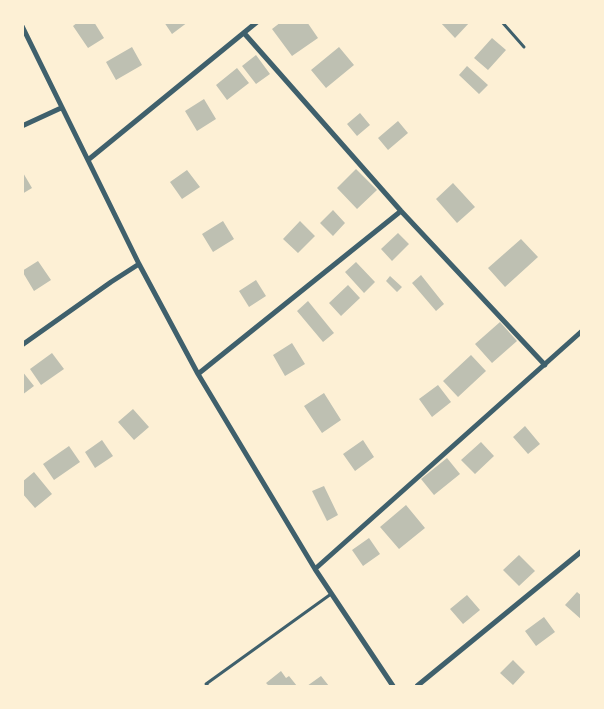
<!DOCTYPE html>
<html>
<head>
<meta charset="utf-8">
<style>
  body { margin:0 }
  #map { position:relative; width:604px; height:709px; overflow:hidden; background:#fdf0d5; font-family:Roboto,sans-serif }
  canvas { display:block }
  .frame { position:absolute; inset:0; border:24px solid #fdf0d5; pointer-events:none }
</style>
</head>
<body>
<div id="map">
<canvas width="604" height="709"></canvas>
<div class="frame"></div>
</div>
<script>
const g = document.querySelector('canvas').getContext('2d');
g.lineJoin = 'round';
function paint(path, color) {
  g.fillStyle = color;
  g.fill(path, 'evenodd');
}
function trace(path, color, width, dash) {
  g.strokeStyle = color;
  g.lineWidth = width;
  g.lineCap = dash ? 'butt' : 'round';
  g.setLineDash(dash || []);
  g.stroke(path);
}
const building = new Path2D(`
  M78,22H94L104,38L88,48L73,26Z
  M164,22H188L172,34Z
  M281,22H307L318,38L292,56L272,29Z
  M440,22H470L455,38Z
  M492,38L506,50L488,70L474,58Z
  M132,47L142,65L116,80L106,62Z
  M339,47L354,65L326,88L311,70Z
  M256,55L270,74L256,84L242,66Z
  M467,66L488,85L479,94L459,75Z
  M237,68L249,83L227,100L216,85Z
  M204,99L216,119L197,131L185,111Z
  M360,113L370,125L357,136L347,124Z
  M398,121L408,133L388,150L378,138Z
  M356,169L377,190L357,209L337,188Z
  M187,170L200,187L182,199L170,182Z
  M22,171L32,188L22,194Z
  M453,183L475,207L457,223L436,199Z
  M333,210L345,223L333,236L320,223Z
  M223,221L234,239L213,252L202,234Z
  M300,221L315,236L298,253L283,239Z
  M398,233L409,244L392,261L381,249Z
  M521,239L538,257L505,287L488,268Z
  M38,261L51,280L34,291L22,271Z
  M356,262L375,282L364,293L345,272Z
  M421,275L444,304L436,311L412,283Z
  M390,276L402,287L397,292L386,281Z
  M256,280L266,296L249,307L239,291Z
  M348,285L360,298L341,316L329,303Z
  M308,301L334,333L323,342L297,311Z
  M500,322L517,341L492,363L475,344Z
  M292,343L305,364L285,376L273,355Z
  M52,353L64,369L41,385L30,369Z
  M471,355L486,371L458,397L443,381Z
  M22,371L34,386L22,395Z
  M438,385L451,402L432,417L419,399Z
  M324,393L341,420L322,433L304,406Z
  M133,409L149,427L134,440L118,422Z
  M525,426L540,444L528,454L513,437Z
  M102,440L113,456L95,468L85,452Z
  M363,440L374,457L355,471L343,454Z
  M481,442L494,456L475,474L461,460Z
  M69,446L80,462L54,480L43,464Z
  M447,458L460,474L434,495L421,479Z
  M34,472L52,494L35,508L22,493V482Z
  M324,486L338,515L327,521L312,491Z
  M406,505L425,528L399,549L380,527Z
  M369,538L380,554L363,566L352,550Z
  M519,555L535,571L519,586L503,570Z
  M577,592L582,596V620L565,605Z
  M467,595L480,610L463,624L450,609Z
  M544,617L555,632L536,646L525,631Z
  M513,660L525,672L513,685L500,673Z
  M281,671L286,678L289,676L297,686H269L266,683Z
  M321,676L329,686H307Z`);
const service = new Path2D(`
  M502,22L524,47
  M208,686L206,684L331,594`);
const minor = new Path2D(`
  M22,26L139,264L198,374L315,569L393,686
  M244,33L401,211L545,365
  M22,126L61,108
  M88,160L257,22
  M22,345L111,282L139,264
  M198,374L401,211
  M315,569L582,331
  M417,686L582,551`);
paint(building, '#bec0b2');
trace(service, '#3f606c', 3);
trace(minor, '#3f606c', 5);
</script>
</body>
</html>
